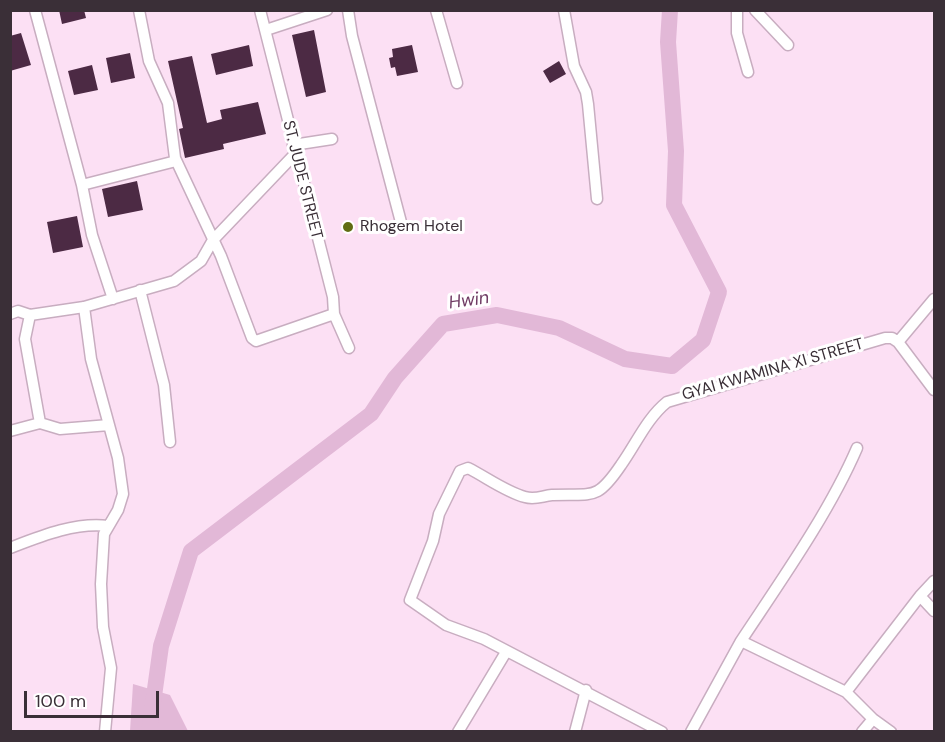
<!DOCTYPE html>
<html>
<head>
<meta charset="utf-8">
<style>
  body { margin:0 }
  #map { position:relative; width:945px; height:742px; overflow:hidden; background:#fce0f4; font-family:"DM Sans",sans-serif }
  canvas { display:block }
  .frame { position:absolute; inset:0; border:12px solid #3a2f37; pointer-events:none }
  .scale { position:absolute; left:24px; top:691px; width:135px; height:27px; box-sizing:border-box; border:3px solid #3a2f37; border-top:0; padding-left:8px; font-size:18px; line-height:21px; white-space:nowrap; color:#3a2f37; -webkit-text-stroke:4px #fff; paint-order:stroke }
</style>
</head>
<body>
<div id="map">
<canvas width="945" height="742"></canvas>
<div class="frame"></div>
<div class="scale">100 m</div>
</div>
<script>
const g = document.querySelector('canvas').getContext('2d');
g.lineJoin = 'round';
function paint(path, color) {
  g.fillStyle = color;
  g.fill(path, 'evenodd');
}
function trace(path, color, width, dash) {
  g.strokeStyle = color;
  g.lineWidth = width;
  g.lineCap = dash ? 'butt' : 'round';
  g.setLineDash(dash || []);
  g.stroke(path);
}
function drawText(font, color, halo, rows, align = 'center') {
  g.font = font + ' "DM Sans",sans-serif';
  g.lineWidth = 6;
  g.setLineDash([]);
  g.textBaseline = 'middle';
  g.strokeStyle = halo;
  g.fillStyle = color;
  for (const [text, x, y, turn = 0] of rows) {
    g.save();
    g.translate(x, y);
    g.rotate((+turn || 0) * Math.PI / 180);
    g.textAlign = isNaN(turn) ? turn : align;
    if (halo) g.strokeText(text, 0, 0);
    g.fillText(text, 0, 0);
    g.restore();
  }
}
const water = new Path2D(`
  M133,684L170,695L188,731H130Z`);
const river = new Path2D(`
  M149,732L161,646L191,551L371,414L395,378L443,324L497,315L559,328L625,359L672,366L703,340L719,292L674,205L676,151L668,42L670,10`);
const building = new Path2D(`
  M59,10H84L86,18L62,24Z
  M314,30L326,92L306,97L292,35Z
  M21,33L31,65L10,71V36Z
  M249,45L253,66L216,75L211,54Z
  M412,45L418,72L397,76L395,67L391,68L389,58L393,57L392,49Z
  M130,53L135,78L111,83L106,58Z
  M192,56L207,123L222,119L220,110L258,102L266,134L223,144L224,149L185,158L179,129L183,128L168,61Z
  M559,61L566,74L550,83L543,71Z
  M92,65L98,90L74,95L68,71Z
  M137,181L143,210L108,217L102,189Z
  M77,216L83,247L53,253L47,222Z`);
const minor = new Path2D(`
  M35,10L82,185L92,235L113,299
  M139,10L149,61L168,103L175,158L221,256L252,338L256,341L334,314
  M260,10L333,297L334,314L349,348
  M348,10L352,36L402,226
  M436,10L457,83
  M564,10L574,66L586,92L588,104L597,199
  M737,10V33L748,72
  M755,10L788,45
  M266,30L327,10
  M293,145L332,139
  M82,185L176,161
  M140,290L164,385L170,442
  M84,307L91,359L118,458L123,494L118,510L104,534L101,584L103,627L111,668L105,732
  M10,314L18,311L30,315L84,307L174,281L201,261L213,240L295,154
  M30,315L25,339L40,423
  M898,342L934,390
  M10,431L40,423L60,429L109,425
  M10,548C41,536 75,522 108,526
  M920,596L934,581
  M741,641C780,582 829,513 857,448
  M873,719L891,732
  M458,732L506,652
  M575,732L586,690
  M662,732L484,639L446,625L410,600L433,541L439,514L460,471L468,468C486,477 506,492 525,497C535,500 542,496 552,495C593,493 596,502 621,465C636,444 647,418 667,402L885,338H892L898,342L934,299
  M691,732L741,641L846,692
  M862,732L873,719L846,692L920,596L934,611`);
const markers = [
  [348,227,6,"#616c13"]
];
const streetNames = [
  ["ST. JUDE STREET",302,180,76],
  ["GYAI KWAMINA XI STREET",773,370,-16]
];
const poiNames = [
  ["Rhogem Hotel",360,227]
];
const waterNames = [
  ["Hwin",469,301,-8]
];
paint(water, '#e2b8d7');
trace(river, '#e2b8d7', 16);
paint(building, '#4c2a44');
trace(minor, '#c8adc0', 13);
trace(minor, '#fff', 10);
for (const [x, y, r, color] of markers) {
  const dot = new Path2D();
  dot.arc(x, y, r, 0, 2 * Math.PI);
  g.fillStyle = color;
  g.fill(dot);
  trace(dot, '#fff', 2);
}
drawText('16px', '#3a2f37', '#fff', streetNames);
drawText('16px', '#3a2f37', '#fff', poiNames, 'left');
drawText('italic 18px', '#703b64', '#fff', waterNames);
</script>
</body>
</html>
